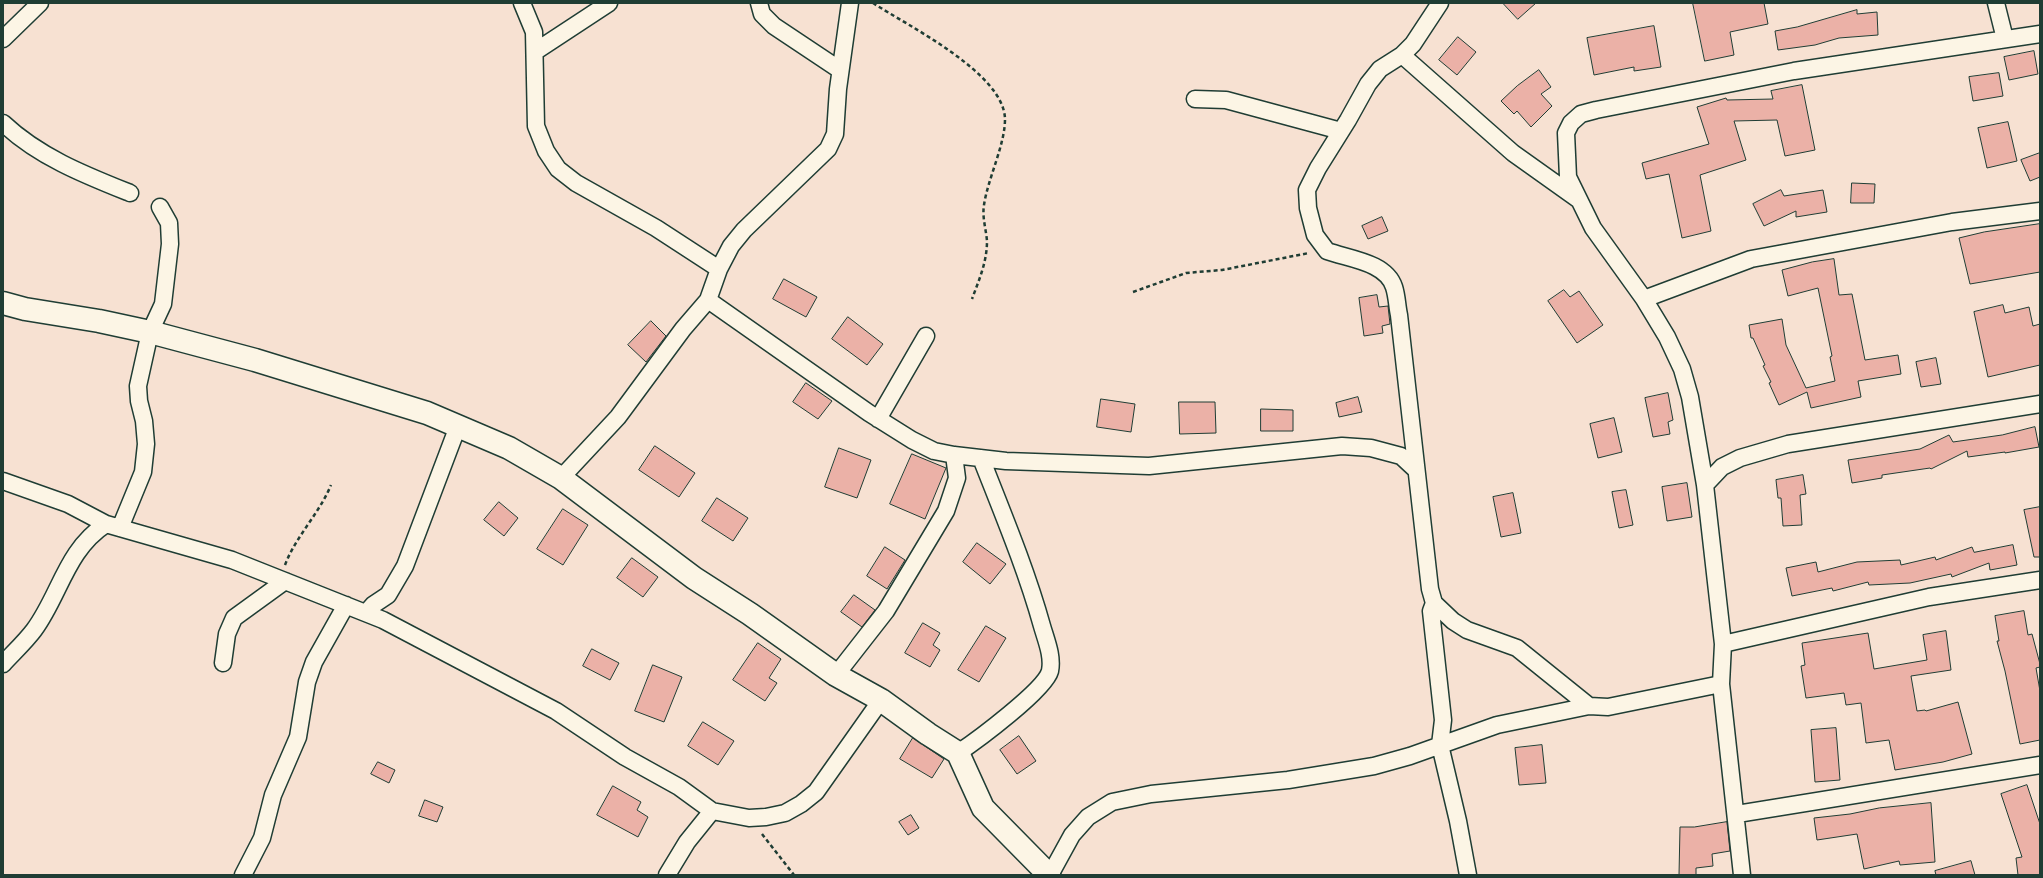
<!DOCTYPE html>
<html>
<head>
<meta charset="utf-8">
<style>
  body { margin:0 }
  #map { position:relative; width:2043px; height:878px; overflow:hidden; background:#f7e1d2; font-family:"Patrick Hand",sans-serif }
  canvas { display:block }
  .frame { position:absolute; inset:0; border:4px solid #1f3d34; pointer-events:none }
</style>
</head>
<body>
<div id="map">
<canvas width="2043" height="878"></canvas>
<div class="frame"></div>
</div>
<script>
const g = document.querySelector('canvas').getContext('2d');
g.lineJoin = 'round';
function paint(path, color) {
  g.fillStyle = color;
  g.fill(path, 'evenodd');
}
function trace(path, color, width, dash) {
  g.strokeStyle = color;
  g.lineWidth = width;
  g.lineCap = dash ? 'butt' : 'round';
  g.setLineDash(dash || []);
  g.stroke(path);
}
const building = new Path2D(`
  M1503,3H1536L1518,19Z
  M1693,3H1764L1768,24L1730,32L1734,55L1705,61Z
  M1857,10V14L1877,12L1878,35L1839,38L1815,45L1778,50L1775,31L1797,27Z
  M1654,26L1661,67L1634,71V67L1594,75L1587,38Z
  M1458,37L1476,52L1457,75L1439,60Z
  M2034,51L2038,74L2009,80L2004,57Z
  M1539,70L1551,87L1541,94L1552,106L1531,127L1517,111L1514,114L1501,101L1517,86Z
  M1999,73L2003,96L1973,101L1969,77Z
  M1802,85L1815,150L1785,156L1777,120L1734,121L1746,160L1700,175L1711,231L1682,238L1669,174L1646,179L1642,163L1709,144L1697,107L1726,98L1727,100L1773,99L1771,91Z
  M2008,122L2017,161L1987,168L1978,128Z
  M2040,153V177L2030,181L2021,160Z
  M1852,183L1875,184L1874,203H1851Z
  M1781,190L1784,196L1823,190L1827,212L1796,217V211L1764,226L1753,204Z
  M1382,217L1388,231L1368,239L1362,226Z
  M2040,224V272L1970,284L1959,238L1984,232Z
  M1834,259L1839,295L1852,294L1865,360L1898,355L1901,374L1858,381L1861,397L1811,408L1807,392L1779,405L1769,383L1771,382L1763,366L1765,365L1753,338H1751L1749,325L1782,319L1786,345L1806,388L1835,381L1830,357L1832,356L1818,288L1788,296L1782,270L1812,262Z
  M784,279L817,297L806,317L773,299Z
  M1564,290L1570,297L1579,291L1603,325L1577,343L1548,301Z
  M1377,295L1379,307L1388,306L1390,324L1382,326L1383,333L1364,336L1359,298Z
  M2003,305L2005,313L2029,307L2033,326L2040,324V365L1988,377L1974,312Z
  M848,317L883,344L867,365L832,339Z
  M651,321L666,336L646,362L628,345Z
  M1936,358L1941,384L1921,387L1916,362Z
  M806,383L832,401L818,419L793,402Z
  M1668,393L1673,420L1668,422L1670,434L1653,437L1645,398Z
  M1358,397L1362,412L1339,417L1336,403Z
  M1101,399L1135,404L1131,432L1097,427Z
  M1179,402H1215L1216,433L1180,434Z
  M1261,409L1293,410V431H1261Z
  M1614,418L1622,452L1598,458L1590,424Z
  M2035,427L2039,447L2005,453V452L1968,457L1967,451L1931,469L1930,468L1882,475V478L1852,483L1848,460L1920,449L1949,435L1953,442L2002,435Z
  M655,446L695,473L679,497L639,470Z
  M839,448L871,460L857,498L825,487Z
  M912,454L946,468L925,519L890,504Z
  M1803,475L1806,494L1800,495L1802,525L1783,526L1781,498H1778L1776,480Z
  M1687,483L1692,517L1667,521L1662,487Z
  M1626,490L1633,525L1619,528L1612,492Z
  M1513,493L1521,533L1501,537L1493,497Z
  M717,498L748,518L733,541L702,521Z
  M499,502L518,518L504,536L484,520Z
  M2040,507V557H2034L2024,510Z
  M563,509L588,525L563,565L537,549Z
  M977,543L1006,564L990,584L963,562Z
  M2013,545L2017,565L1990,570L1989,563L1952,577L1951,574L1910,583L1869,585L1868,582L1833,591L1832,588L1792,596L1786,568L1816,562L1818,572L1857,562L1900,560L1901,565L1935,557L1936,560L1972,547L1974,552Z
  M885,547L905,560L887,589L867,576Z
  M632,558L658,577L643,597L617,578Z
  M854,595L875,610L862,627L841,612Z
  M2024,611L2028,635L2032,634L2040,664V667L2036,668L2040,691V740L2020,744L2005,671L1997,641H1999L1995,616Z
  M923,623L940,633L933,645L940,650L930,667L905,653Z
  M986,626L1006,638L979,682L958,670Z
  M1946,631L1951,670L1911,676L1917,711L1925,710L1926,711L1958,702L1972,754L1943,762L1895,770L1889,740L1866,743L1861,703L1846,705L1844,693L1806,698L1801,666L1805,665L1802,643L1868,633L1874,669L1927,660L1923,635Z
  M758,643L781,659L769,678L777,683L765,701L733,680Z
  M592,649L619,663L610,680L583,666Z
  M653,665L682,677L664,722L635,711Z
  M703,722L734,741L718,765L688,746Z
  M1836,728L1840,780L1815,782L1811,730Z
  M1019,736L1036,761L1017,774L1000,750Z
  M913,738L944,759L932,778L900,759Z
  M1542,745L1546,783L1519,785L1515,748Z
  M378,762L395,770L389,783L371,774Z
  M2027,785L2040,824V875H2018L2016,858L2022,857L2001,794Z
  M613,786L641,802L637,810L648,817L638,837L597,815Z
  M425,800L443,807L437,822L419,816Z
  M1931,803L1935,862L1900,865L1899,861L1864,869L1857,834L1817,840L1814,818L1850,814L1879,808Z
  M911,815L919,828L908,835L899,822Z
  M1727,822L1730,851L1712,854L1713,866L1696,868V875H1679L1680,827H1694Z
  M1971,861L1975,875H1936L1935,871Z`);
const path = new Path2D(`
  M873,3C908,26 1004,73 1005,119C1005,145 988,178 984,205C982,217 986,229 987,241C987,262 979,280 972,299
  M1133,292L1186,273L1222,270L1309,253
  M285,565C296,536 319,514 331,485
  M762,834L794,875`);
const street = new Path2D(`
  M522,3L534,32L536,126L546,151L558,169L576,183L656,228L719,269
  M759,3L762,14L774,26L840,70
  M1440,3L1413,44L1402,55L1380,69L1368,84L1348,120L1318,168L1307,190L1308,208L1315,235L1327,251C1349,259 1386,262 1394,287C1397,296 1397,306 1399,315L1430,589L1434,603L1453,621L1467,630L1517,648L1589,706L1608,707L1721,684
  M1996,3L2005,39
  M3,39L40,3
  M536,51L609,3
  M1402,55L1513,153L1579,200
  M1195,99L1226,100L1341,131
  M3,123C39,157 85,175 130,193
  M1644,299L1751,259L1952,222L2040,211
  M708,300L869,413L912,440L934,451L954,455L1006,461L1149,466L1342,446L1371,448L1401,456L1415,469
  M878,419L926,336
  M561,478L618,417L683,329L708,300L719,269L731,246L744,230L828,149L835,134L838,89L850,3
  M3,481L68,504L106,524L232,560L383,620L556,711L625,757L679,787L712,811L749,818L766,817L785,813L801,804L816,792L881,700
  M1705,485L1722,467L1740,458L1788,444L2040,404
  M120,528L143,472L146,444L144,421L139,401L138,386L150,332L163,304L170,244L169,223L160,207
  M1434,603L1431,611L1443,720L1440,745L1458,821L1468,875
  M366,613L373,605L388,595L405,566L458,426
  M1723,644L1929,597L2040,580
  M223,663L227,634L234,618L285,581
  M3,664C13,653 25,642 34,630C60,595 66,550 106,524
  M836,675L886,611L946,511L957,478L954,455
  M958,753C976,741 1045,690 1050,671C1053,656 1046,640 1042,626C1026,569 1003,514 981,458
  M1737,814L2040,765
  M243,875L262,838L273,795L298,737L307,682L314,662L346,605
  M667,875L687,842L712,811
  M1050,875L1072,835L1088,817L1112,802L1151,794L1288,780L1374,766L1410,756L1497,725L1589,706
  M1742,875L1721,684L1723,644L1705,485L1690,397L1682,369L1667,337L1644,299L1593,228L1568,177L1566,133L1571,123L1581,114L1596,110L1794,71L2040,34`);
const secondary = new Path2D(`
  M3,303L25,309L99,321L150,332L255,360L427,413L509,448L561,478L694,578L750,614L836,675L881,700L928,734L958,753L983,808L1049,875`);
paint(building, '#ebb1a7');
trace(building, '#1f3d34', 1);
trace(street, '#1f3d34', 19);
trace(secondary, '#1f3d34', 25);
trace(path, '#1f3d34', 2.5, [4, 3]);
trace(street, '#fcf5e5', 16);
trace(secondary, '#fcf5e5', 22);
</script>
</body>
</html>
